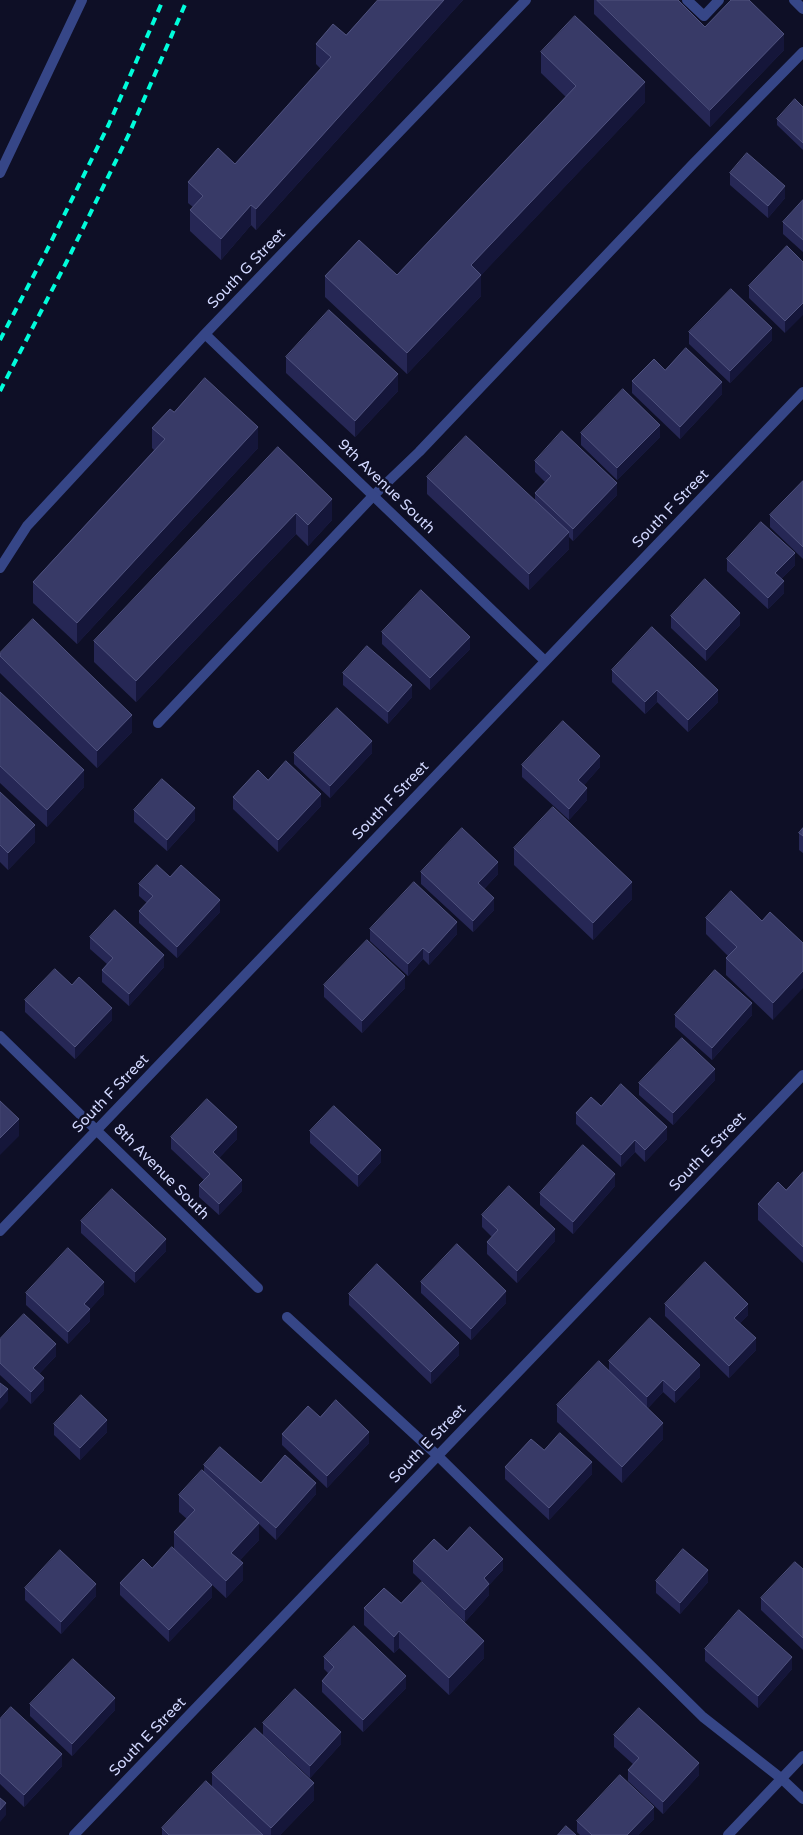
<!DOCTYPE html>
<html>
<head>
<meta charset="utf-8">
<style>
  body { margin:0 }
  canvas { display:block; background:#0e0f26 }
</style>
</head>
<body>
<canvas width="803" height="1835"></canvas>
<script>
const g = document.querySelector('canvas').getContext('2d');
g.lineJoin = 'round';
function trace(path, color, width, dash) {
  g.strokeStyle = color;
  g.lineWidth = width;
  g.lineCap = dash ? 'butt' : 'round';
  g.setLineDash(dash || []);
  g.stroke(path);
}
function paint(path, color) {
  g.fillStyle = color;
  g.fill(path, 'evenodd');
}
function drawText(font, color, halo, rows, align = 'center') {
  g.font = font + ' "Varela Round",sans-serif';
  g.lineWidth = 5;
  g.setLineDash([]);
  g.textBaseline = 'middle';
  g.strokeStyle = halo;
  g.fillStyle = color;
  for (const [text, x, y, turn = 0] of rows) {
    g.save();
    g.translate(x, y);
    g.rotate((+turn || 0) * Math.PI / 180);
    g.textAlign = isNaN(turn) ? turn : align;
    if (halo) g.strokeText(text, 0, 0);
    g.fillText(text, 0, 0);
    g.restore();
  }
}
const service = new Path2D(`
  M687,0L704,16L719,0
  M158,723L373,496L419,452L693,164L803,52
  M438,1456L703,1717L782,1779L803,1799`);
const minor = new Path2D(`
  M794,0L803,9
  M0,173L82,0
  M205,334L545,661
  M0,568L27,526L205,334L526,0
  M0,1036L258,1288
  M0,1231L803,392
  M287,1317L438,1456
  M74,1835L803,1075
  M728,1835L803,1756`);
const rail = new Path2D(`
  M0,340L47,250L109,124L163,0
  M0,391L67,261L129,134L187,0`);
const wall = new Path2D(`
  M378,0H463L256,230L251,225L221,260L190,231V210L193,207L188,203V182L235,164L321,69L316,64V44L346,35Z
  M594,0H678L705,27L784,50L710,127L594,14Z
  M541,52L645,102L481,275V296L407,374L325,297V276L397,275L566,97L541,73Z
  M803,107V150L777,125V119Z
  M730,173L785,198L768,218L730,185Z
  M803,200V252L783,234V222Z
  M787,246L785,333L749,298V286Z
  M689,332L772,340L730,383L689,344Z
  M286,357L398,391L355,437L286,373Z
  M665,370L722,394L680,439L632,393V381Z
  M174,412L258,448L77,644L33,603V582L154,450L152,448V428Z
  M581,433L660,437L617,480L581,445Z
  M278,447L332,520L308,546L296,534L136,702L94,662V641Z
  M535,461L617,495L573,541L569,537V549L529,590L427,494V477L535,500V493L545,482L535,472Z
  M803,481V559L770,527V515Z
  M727,559L795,565L781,579L784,593L768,609L727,571Z
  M671,616L740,625L706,661L671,628Z
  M382,632L470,649L430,690L382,644Z
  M0,653L132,732L97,768L0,673Z
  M612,670L718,702L688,732L657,702L645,714L612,682Z
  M343,673L412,697L388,724L343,685Z
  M0,692L84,787L47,827L0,783Z
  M294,753H372L330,798L294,764Z
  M522,765L600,767L584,785L587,800L569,820L522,777Z
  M268,780L321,806L278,852L233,809V797Z
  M0,792L35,842L8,870L0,862Z
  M134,810L195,820L167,851L134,822Z
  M803,828V853L799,850V833Z
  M514,848L632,899L593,940L514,865Z
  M421,872L498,874L484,889L494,910L473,932L421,884Z
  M139,884L220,912L177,958L139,923V911L147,903L139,896Z
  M706,918L762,921L803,943L773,1020L726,975V958L728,956L706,934Z
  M370,929L457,934L429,965L423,959L408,976L370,941Z
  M90,937L164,967L129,1006L102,982V970L107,964L90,949Z
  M324,985L405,988L362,1033L324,997Z
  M25,1000L112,1020L75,1059L25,1012Z
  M675,1015H752L712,1060L675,1027Z
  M715,1080L673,1125L639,1095V1083Z
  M601,1106L667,1139L645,1162L635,1152L621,1167L576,1124V1113Z
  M310,1131L381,1162L358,1187L310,1143Z
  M171,1137L237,1139L219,1158L242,1191L219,1215L199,1197V1185L204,1180L171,1149Z
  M803,1172V1263L758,1220V1204L786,1190Z
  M615,1186L573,1234L540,1205V1193Z
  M482,1215L555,1241L517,1283L487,1254V1242L492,1237L482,1227Z
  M81,1221L166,1251L135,1283L81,1233Z
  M421,1282L506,1303L471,1340L421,1293Z
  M26,1293L104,1294L90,1309V1321L68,1344L26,1305Z
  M349,1294L459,1355L431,1384L349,1305Z
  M665,1304L748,1315L740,1323L756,1350L729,1378L665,1316Z
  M0,1339L56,1356L39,1374L44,1390L31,1404L0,1375Z
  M609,1361L700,1377L675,1403L663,1392L648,1408L663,1439L622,1483L557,1422V1405L609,1371Z
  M320,1417L369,1443L327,1488L282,1445V1434Z
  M54,1424L107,1432L80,1460L54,1435Z
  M544,1450L592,1474L549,1520L505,1479V1467Z
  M204,1465L261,1483L316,1494L276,1540L259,1524V1540L240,1560L243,1580L226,1598L174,1549V1532L187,1519L179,1512V1495L204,1473Z
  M447,1551L503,1570L489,1585V1595L465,1622L413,1573V1561Z
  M803,1569V1650L761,1610V1598Z
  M656,1581L708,1582L680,1614L656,1593Z
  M120,1583L212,1597L169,1642L120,1595Z
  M25,1588L96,1596L61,1634L25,1600Z
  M401,1603L484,1658L449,1695L399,1648L394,1653L364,1625V1608Z
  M705,1649L792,1669L758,1708L705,1661Z
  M324,1657L406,1688L363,1732L322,1692V1681L328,1673L324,1669Z
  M30,1704L115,1710L72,1756L30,1716Z
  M0,1719L62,1766L24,1807L0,1784Z
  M263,1723L341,1744L310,1778L263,1735Z
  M614,1735L699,1775L663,1814L628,1781V1770L633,1764L614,1747Z
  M212,1773L314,1800L280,1835H162V1828L212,1787Z
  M654,1819L638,1835H580L577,1832V1821Z`);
const shadedWall = new Path2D(`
  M444,0H463L256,230V209Z
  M784,34V50L710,127V110Z
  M645,82V102L471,286V265Z
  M785,186V198L768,218V206Z
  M251,205V225L221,260V239Z
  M481,275V296L407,374V353Z
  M803,303V315L785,333V321Z
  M772,328V340L730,383V371Z
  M398,374V391L355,437V421Z
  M722,382V394L680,439V427Z
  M660,425V437L617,480V468Z
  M258,427V448L77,644V623Z
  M617,483V495L573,541V529Z
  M332,499V520L308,546V525Z
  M296,513V534L136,702V681Z
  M569,532V549L529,590V574Z
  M795,553V565L775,585V573Z
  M784,581V593L768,609V598Z
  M740,613V625L706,661V650Z
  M470,637V649L430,690V678Z
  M412,685V697L388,724V712Z
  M657,690V702L645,714V702Z
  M718,690V702L688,732V720Z
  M132,715V732L97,768V751Z
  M372,741V753L330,798V786Z
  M600,756V767L578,792V780Z
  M84,770V787L47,827V810Z
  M587,788V800L569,820V809Z
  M321,794V806L278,852V840Z
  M195,808V820L167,851V840Z
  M35,825V842L8,870V853Z
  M498,862V874L478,895V883Z
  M632,882V899L593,940V923Z
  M494,898V910L473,932V921Z
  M220,900V912L177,958V947Z
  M457,922V934L429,965V953Z
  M423,948V959L408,976V964Z
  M164,955V967L129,1006V994Z
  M803,971V988L773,1020V1003Z
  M405,976V988L362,1033V1021Z
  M752,1003V1015L712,1060V1048Z
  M112,1008V1020L75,1059V1047Z
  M715,1069V1080L673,1125V1113Z
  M19,1119V1136L0,1155V1138Z
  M237,1127V1139L213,1164V1152Z
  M667,1127V1139L645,1162V1150Z
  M635,1140V1152L621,1167V1155Z
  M381,1150V1162L358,1187V1175Z
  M615,1174V1186L573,1234V1222Z
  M242,1180V1191L219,1215V1204Z
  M555,1229V1241L517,1283V1271Z
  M166,1239V1251L135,1283V1272Z
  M104,1282V1294L90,1309V1321L68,1344V1332L84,1304Z
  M506,1291V1303L471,1340V1329Z
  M748,1304V1315L734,1329V1318Z
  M756,1338V1350L729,1378V1366Z
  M459,1343V1355L431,1384V1372Z
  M56,1344V1356L33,1380V1368Z
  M700,1365V1377L675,1403V1391Z
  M44,1378V1390L31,1404V1392Z
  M663,1380V1392L647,1409V1397Z
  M8,1389V1401L0,1410V1398Z
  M107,1420V1432L80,1460V1448Z
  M663,1423V1439L622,1483V1467Z
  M369,1432V1443L327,1488V1476Z
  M592,1462V1474L549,1520V1508Z
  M316,1483V1494L276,1540V1528Z
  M259,1523V1540L231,1569V1553Z
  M503,1559V1570L489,1585V1595L465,1622V1610L484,1578Z
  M243,1563V1580L226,1598V1581Z
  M708,1570V1582L680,1614V1603Z
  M96,1584V1596L61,1634V1622Z
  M212,1585V1597L169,1642V1630Z
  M399,1631V1648L394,1653V1637Z
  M484,1641V1658L449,1695V1678Z
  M792,1657V1669L758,1708V1696Z
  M406,1676V1688L363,1732V1720Z
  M115,1698V1710L72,1756V1744Z
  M341,1732V1744L310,1778V1766Z
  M62,1754V1766L24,1807V1795Z
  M699,1763V1775L663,1814V1802Z
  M314,1783V1800L280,1835H271V1828Z
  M6,1803V1815L0,1822V1810Z
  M654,1807V1819L638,1835H627Z`);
const building = new Path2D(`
  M378,0H444L256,209L251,205L221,239L190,210L203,196L188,182L218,148L235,164L331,57L316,44L333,24L346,35Z
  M597,0H678L705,27L731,0H749L784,34L710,110Z
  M575,16L645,82L471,265L481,275L407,353L325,276L359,240L397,275L576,86L541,52Z
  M795,99L803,107V143L777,119Z
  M747,153L785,186L768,206L730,173Z
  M803,200V240L783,222Z
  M787,246L803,262V303L785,321L749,286Z
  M731,289L772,328L730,371L689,332Z
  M329,310L398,374L355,421L286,357Z
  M686,348L722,382L680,427L632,381L654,359L665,370Z
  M205,378L258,427L77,623L33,582L165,439L152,428L170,409L174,412Z
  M623,389L660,425L617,468L581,433Z
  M562,431L617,483L573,529L535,493L551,476L535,461Z
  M466,436L569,532L529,574L427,477Z
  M278,447L332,499L308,525L296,513L136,681L94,641Z
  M803,481V547L770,515Z
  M761,522L795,553L775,573L784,581L768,598L727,559Z
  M705,579L740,613L706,650L671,616Z
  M421,590L470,637L430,678L382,632Z
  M33,619L132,715L97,751L0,656V653Z
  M652,627L718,690L688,720L657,690L645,702L612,670Z
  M367,646L412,685L388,712L343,673Z
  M0,692L84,770L47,810L0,766Z
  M337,708L372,741L330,786L294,753Z
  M563,721L600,756L578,780L587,788L569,809L522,765Z
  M286,761L321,794L278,840L233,797L258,770L268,780Z
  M162,779L195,808L167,840L134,810Z
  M0,792L35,825L8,853L0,845Z
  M553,807L632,882L593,923L514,848Z
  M462,828L498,862L478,883L494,898L473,921L421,872Z
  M803,828V836L799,833Z
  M157,865L170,877L181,865L220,900L177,947L139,911L153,896L139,884Z
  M414,882L457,922L429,953L423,948L408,964L370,929Z
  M731,891L762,921L770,912L803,943V971L773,1003L726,958L737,947L706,918Z
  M115,910L164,955L129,994L102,970L113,958L90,937Z
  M367,940L405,976L362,1021L324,985Z
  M55,969L72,985L79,977L112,1008L75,1047L25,1000Z
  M715,970L752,1003L712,1048L675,1015Z
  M682,1038L715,1069L673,1113L639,1083Z
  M621,1084L667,1127L645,1150L635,1140L621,1155L576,1113L591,1097L601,1106Z
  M207,1099L237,1127L213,1152L242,1180L219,1204L199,1185L210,1174L171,1137Z
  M0,1101L19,1119L0,1138Z
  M334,1106L381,1150L358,1175L310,1131Z
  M583,1145L615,1174L573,1222L540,1193Z
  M803,1172V1247L758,1204L778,1182L786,1190Z
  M509,1186L555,1229L517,1271L487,1242L498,1230L482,1215Z
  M112,1189L166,1239L135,1272L81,1221Z
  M457,1244L506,1291L471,1329L421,1282Z
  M68,1248L104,1282L84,1304L90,1309L68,1332L26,1293Z
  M705,1262L748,1304L734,1318L756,1338L729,1366L665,1304Z
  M377,1264L459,1343L431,1372L349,1294Z
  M24,1314L56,1344L33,1368L44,1378L31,1392L0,1363V1339Z
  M650,1318L700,1365L675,1391L663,1380L647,1397L609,1361Z
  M599,1361L663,1423L622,1467L557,1405Z
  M0,1383L8,1389L0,1398Z
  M81,1395L107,1420L80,1448L54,1424Z
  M336,1400L369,1432L327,1476L282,1434L308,1406L320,1417Z
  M560,1433L592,1462L549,1508L505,1467L531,1439L544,1450Z
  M220,1447L261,1483L285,1455L316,1483L276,1528L204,1465Z
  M202,1470L259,1523L231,1553L243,1563L226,1581L174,1532L195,1510L179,1495Z
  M470,1527L503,1559L484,1578L489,1584L465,1610L413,1561L434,1539L447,1551Z
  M172,1547L212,1585L169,1630L120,1583L143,1559L152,1568Z
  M683,1549L708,1570L680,1603L656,1581Z
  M60,1550L96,1584L61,1622L25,1588Z
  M795,1562L803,1569V1638L761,1598Z
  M422,1582L484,1641L449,1678L399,1631L394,1637L364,1608L384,1588L401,1603Z
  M739,1610L792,1657L758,1696L705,1649Z
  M354,1626L406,1676L363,1720L322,1681L334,1667L324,1657Z
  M73,1659L115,1698L72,1744L30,1704Z
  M295,1689L341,1732L310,1766L263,1723Z
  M11,1707L62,1754L24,1795L0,1773V1719Z
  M639,1708L699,1763L663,1802L628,1770L639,1758L614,1735Z
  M255,1728L314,1783L271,1828L212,1773Z
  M620,1775L654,1807L627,1835H592L577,1821Z
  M206,1781L263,1835H169L162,1828Z
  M0,1798L6,1803L0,1810Z
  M566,1826L576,1835H558Z`);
const streetNames = [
  ["South G Street",247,269,-46],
  ["9th Avenue South",386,487,44],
  ["South F Street",671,509,-46],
  ["South F Street",391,801,-46],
  ["South F Street",111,1094,-46],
  ["South E Street",708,1152,-46],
  ["8th Avenue South",161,1172,45],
  ["South E Street",428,1444,-46],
  ["South E Street",148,1737,-46]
];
trace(service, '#364687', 10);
trace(minor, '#364687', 10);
trace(rail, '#00fddb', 4, [8, 6]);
paint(wall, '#262755');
paint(shadedWall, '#15163a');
paint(building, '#383a67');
trace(building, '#50537f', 1);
drawText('15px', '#d2d8ff', '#0e0f26', streetNames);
</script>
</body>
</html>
